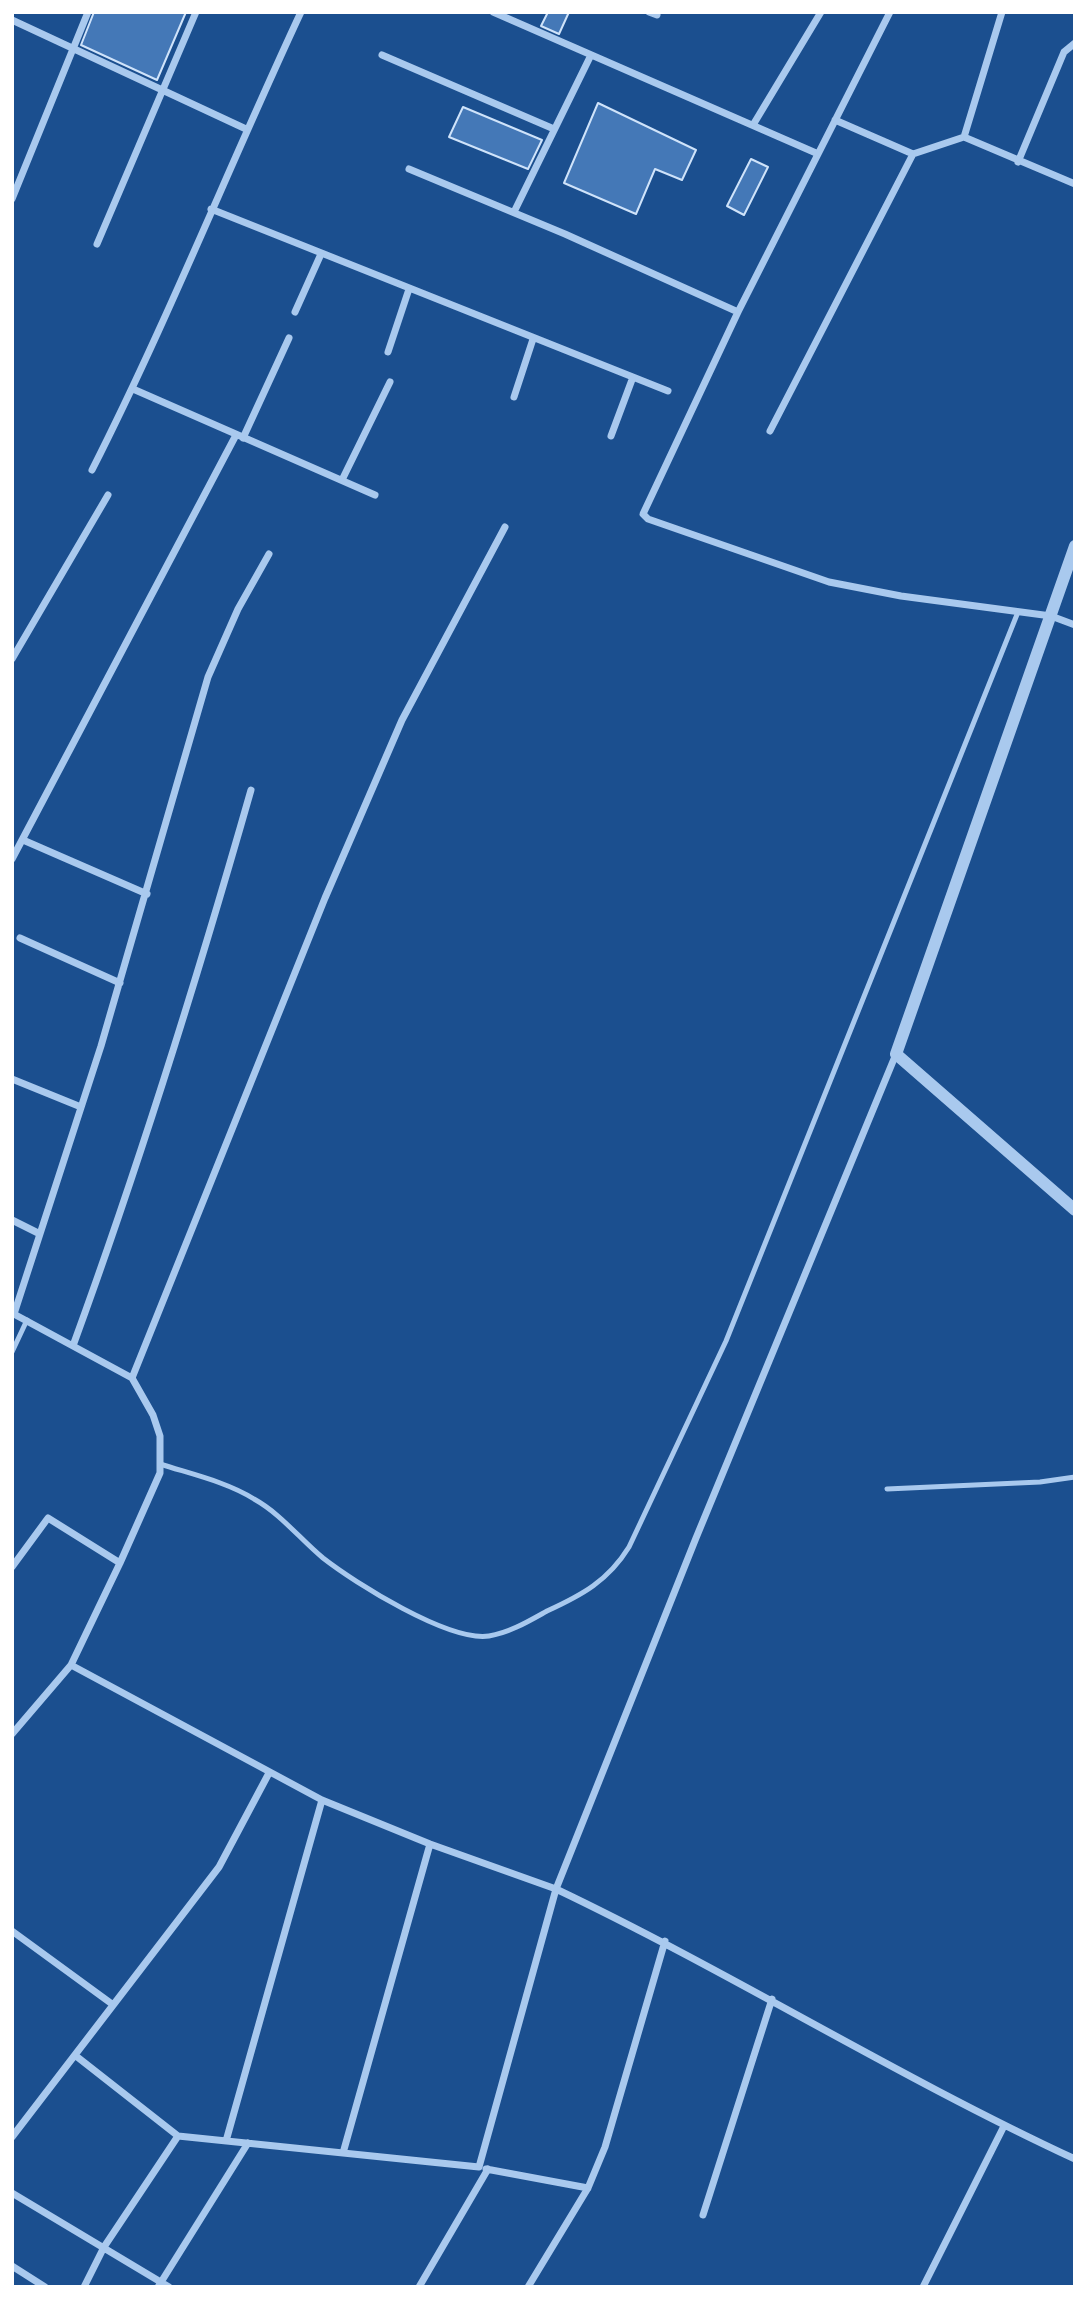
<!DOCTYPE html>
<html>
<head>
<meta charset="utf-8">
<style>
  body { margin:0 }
  #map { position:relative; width:1087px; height:2299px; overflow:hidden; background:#1b4f8f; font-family:Overpass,sans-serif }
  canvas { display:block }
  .frame { position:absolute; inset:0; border:14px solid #fff; pointer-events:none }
</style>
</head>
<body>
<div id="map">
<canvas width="1087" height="2299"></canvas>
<div class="frame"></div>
</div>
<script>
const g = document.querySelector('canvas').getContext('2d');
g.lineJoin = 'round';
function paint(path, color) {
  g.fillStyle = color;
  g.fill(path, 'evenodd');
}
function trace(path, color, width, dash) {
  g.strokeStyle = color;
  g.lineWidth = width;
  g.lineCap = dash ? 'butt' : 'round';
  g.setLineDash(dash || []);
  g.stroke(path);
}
const building = new Path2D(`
  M94,12H186L157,80L81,45Z
  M548,12H569L559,34L541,26Z
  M598,103L696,150L682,180L655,169L636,214L564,183Z
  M463,107L542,140L528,169L449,137Z
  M751,159L768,167L744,215L727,206Z`);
const service = new Path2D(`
  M12,1352L27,1320
  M160,1464C191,1474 227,1482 254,1499C281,1514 300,1539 323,1558C355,1583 449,1642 489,1636C509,1633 529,1621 547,1611C582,1595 608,1581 629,1547L726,1341L1018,612
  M887,1489L1040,1482L1075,1477`);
const minor = new Path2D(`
  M493,12L816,153
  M649,12L657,15
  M890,12L738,312L643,514L648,519L829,582L901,596L1051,616L1075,625
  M12,20L246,129
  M382,55L554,129
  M753,125L821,12
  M964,137L1002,12
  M913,154L964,137L1075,184
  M1018,162L1064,52L1075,43
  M409,169L565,234L738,312
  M12,199L88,12
  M211,209L668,391
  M514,212L591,55
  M97,244L196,12
  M295,312L321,254
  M388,352L409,289
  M133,389L375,495
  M514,397L533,339
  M770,431L913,154L835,120
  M611,436L633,377
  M243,438L289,338
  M92,470C168,320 230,164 301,12
  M342,480L390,382
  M12,659L108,495
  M23,840L147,894
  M12,859L236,435
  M20,938L120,983
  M896,1054L696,1538L556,1889C732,1973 898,2077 1075,2159
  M12,1079L81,1107
  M12,1220L40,1234
  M12,1313L132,1378L153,1415L160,1436V1473L120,1563
  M14,1314L101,1046L208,677L238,609L269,554
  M74,1343C140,1162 198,976 251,790
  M132,1378L325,898L402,720L505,527
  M12,1567L48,1518L120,1563L71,1665L12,1734
  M71,1665L322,1800L430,1844L556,1889L479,2167L178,2136L76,2056
  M12,1931L112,2004
  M12,2137L219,1867L269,1773
  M226,2141L322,1800
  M343,2153L430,1844
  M486,2169L588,2188
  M12,2193L169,2287
  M703,2215L772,1999
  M12,2266L45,2287
  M84,2287L104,2247L178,2136
  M158,2287L248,2143
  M419,2287L488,2169
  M528,2287L588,2188L605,2147L665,1941
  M923,2287L1004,2126`);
const tertiary = new Path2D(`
  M1075,546L896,1054L1075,1210`);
paint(building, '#4478b7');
trace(building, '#cfe3fa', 2);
trace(service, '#a9c9ee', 5);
trace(minor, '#a9c9ee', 7);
trace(tertiary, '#a9c9ee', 12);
</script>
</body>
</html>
